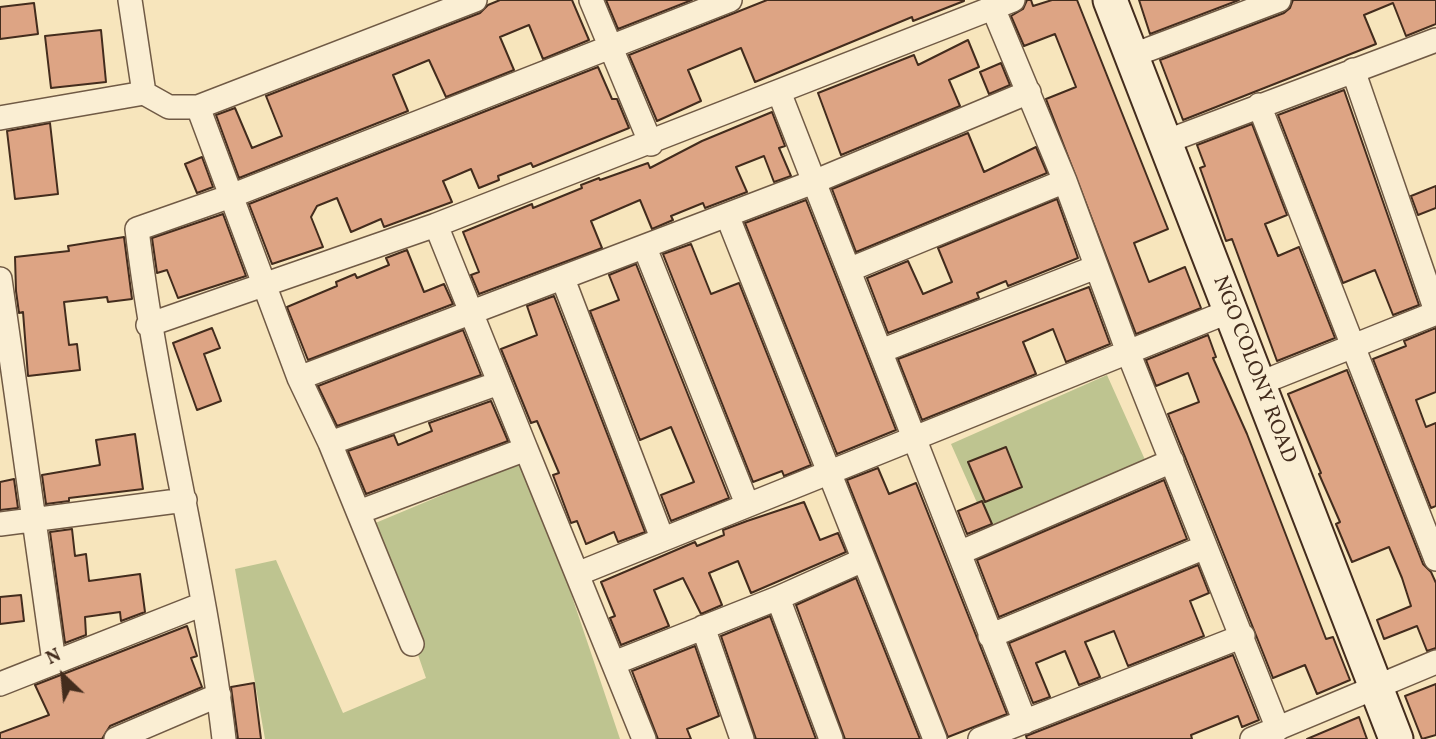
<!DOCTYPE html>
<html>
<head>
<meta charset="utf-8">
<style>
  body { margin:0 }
  #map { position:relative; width:1436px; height:739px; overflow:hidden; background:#f7e5bc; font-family:Vollkorn,serif }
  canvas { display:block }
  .north { position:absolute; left:28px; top:641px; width:70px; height:70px; -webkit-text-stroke:5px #faeed3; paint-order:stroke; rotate:334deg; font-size:19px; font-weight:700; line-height:28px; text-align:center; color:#432c1d }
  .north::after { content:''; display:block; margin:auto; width:24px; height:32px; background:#432c1d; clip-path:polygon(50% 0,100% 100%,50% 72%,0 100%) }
</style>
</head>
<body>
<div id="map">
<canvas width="1436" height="739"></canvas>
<div class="north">N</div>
</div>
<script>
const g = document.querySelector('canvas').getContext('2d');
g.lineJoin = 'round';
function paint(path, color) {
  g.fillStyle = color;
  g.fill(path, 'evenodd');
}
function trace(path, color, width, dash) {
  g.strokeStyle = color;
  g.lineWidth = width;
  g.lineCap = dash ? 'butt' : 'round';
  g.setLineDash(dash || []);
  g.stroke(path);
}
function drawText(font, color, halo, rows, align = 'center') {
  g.font = font + ' Vollkorn,serif';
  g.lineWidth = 5;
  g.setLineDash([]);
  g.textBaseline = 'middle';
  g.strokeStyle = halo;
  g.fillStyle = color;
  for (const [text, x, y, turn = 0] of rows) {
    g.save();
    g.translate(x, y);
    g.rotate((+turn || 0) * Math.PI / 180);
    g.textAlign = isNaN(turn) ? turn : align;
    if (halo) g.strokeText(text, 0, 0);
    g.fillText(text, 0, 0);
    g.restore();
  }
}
const green = new Path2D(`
  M1107,375L1146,462L990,532L951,444Z
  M526,460L620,739H265L235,569L276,560L343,713L426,678L373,524Z`);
const building = new Path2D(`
  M500,0H572L589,40L543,59L529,25L500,37L514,70L446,97L429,60L393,75L408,111L239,178L216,115L235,108L252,148L282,136L266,96L480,13L488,5Z
  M606,0H692L618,29Z
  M767,0H964V1L913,21L912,17L755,82L741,48L688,70L701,101L657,121L629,55Z
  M1027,0H1031L1033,6L1052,0H1077L1168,229L1134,243L1149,282L1185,267L1201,308L1136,334L1046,99L1076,87L1055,34L1024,46L1011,16L1023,9Z
  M1139,0H1239L1150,34Z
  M1293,0H1436V24L1406,36L1393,3L1364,15L1376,44L1183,120L1160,60L1284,13L1290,8Z
  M34,3L38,34L0,39V7Z
  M101,30L106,82L51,88L45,36Z
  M968,40L979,67L949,80L960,106L841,155L818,93L914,55L918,65Z
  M1001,63L1010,85L989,94L980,72Z
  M598,67L612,99H617L629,128L533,167L531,163L498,176L499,180L479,188L471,169L443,181L452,202L384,227L381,219L351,232L337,198L317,206L311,217L323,247L272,264L249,204Z
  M1344,90L1419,305L1393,315L1375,270L1343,283L1278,115Z
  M772,112L785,146L779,148L791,176L774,182L764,156L736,167L747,192L705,208L703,203L671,216L673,220L652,229L640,200L591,221L602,248L479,294L471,275L479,272L463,232L532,204L533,208L582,188L581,185L599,178L600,180L648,163L650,168L702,141Z
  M50,123L58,194L15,199L7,131Z
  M1252,124L1287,215L1265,224L1278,256L1299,247L1335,338L1277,361L1232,239L1226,241L1219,221L1200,168L1205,166L1197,145Z
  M968,133L984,172L1036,147L1047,173L856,252L832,189Z
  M202,157L213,187L197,193L185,164Z
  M1436,186V208L1418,215L1411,196Z
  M1057,199L1078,258L1008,286L1006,281L977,293L979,298L888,333L867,278L908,261L923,294L952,282L938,248Z
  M806,200L896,430L837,454L745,223Z
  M223,214L246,276L178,298L167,270L157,273L152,238Z
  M124,237L132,299L108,302L107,297L64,302L69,345L77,344L80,370L28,376L23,312L19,313L16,291L15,257L69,251L68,246Z
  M691,244L711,294L739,283L811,465L784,476L782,471L753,482L663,254Z
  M407,250L424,292L444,284L453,304L308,360L287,307L337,286L336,282L355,274L357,278L389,265L386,258Z
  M636,264L729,498L671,521L661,495L694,482L671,427L640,440L590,311L619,300L609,275Z
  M1089,287L1110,344L1066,362L1053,329L1023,342L1036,374L922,420L898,359Z
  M554,296L645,532L618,542L614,532L586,544L577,521L571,523L553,475L559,473L537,421L531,423L501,349L537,335L527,306Z
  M212,328L220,348L204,354L221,401L197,410L173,343Z
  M1436,328V392L1416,400L1426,427L1436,423V506L1431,508L1373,359L1406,346L1404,341Z
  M463,330L481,375L337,426L318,386Z
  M1208,335L1216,357L1213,358L1247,434L1326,639L1333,637L1350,680L1317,694L1305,665L1273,678L1168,414L1199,402L1188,373L1156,386L1146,360Z
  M1347,370L1423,564L1431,572L1436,583V648L1427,651L1417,626L1384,639L1377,620L1411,606L1402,578L1389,547L1352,562L1336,524L1340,522L1319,474L1321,473L1288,394Z
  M491,401L508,441L366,494L348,451L394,435L398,445L432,431L429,423Z
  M135,434L143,489L69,498V501L46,504L42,475L100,465L96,440Z
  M1006,447L1022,487L985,502L968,462Z
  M878,468L889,494L916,483L1007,714L948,737L847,480Z
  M14,479L18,508L0,510V482Z
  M1164,480L1187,539L999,617L977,560Z
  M982,501L992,524L967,534L958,511Z
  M804,502L820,540L838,533L846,552L751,593L738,561L709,573L722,605L701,614L683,578L654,590L669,626L621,645L610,618L615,616L601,582L695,542L697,546L724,535L723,530L747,521Z
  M72,529L75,556L86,554L89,581L140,574L145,612L121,621L120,612L85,617L86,635L65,643L50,532Z
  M1198,565L1209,593L1190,601L1204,636L1128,666L1114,631L1085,642L1100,677L1079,685L1065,651L1036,663L1050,697L1033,703L1009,643Z
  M856,578L920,739H845L796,605Z
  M21,595L24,621L0,624V597Z
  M770,616L816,739H756L721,636Z
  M187,626L197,656L191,658L202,687L110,726L102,739H0V733L49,715L35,685Z
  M695,646L719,716L687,729L691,739H658L632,671Z
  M1233,655L1259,720L1242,727L1238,716L1191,735L1192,739H1027L1026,736Z
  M254,683L261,739H238L231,687Z
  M1436,684V735L1422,739L1405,696Z
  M1359,717L1367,739H1307Z`);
const street = new Path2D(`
  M130,0L144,93
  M591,0L651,144
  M993,8L1065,181L1128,352L1278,729
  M1131,56L1279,0
  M1353,70L1436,311
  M779,92L1025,722
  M1259,105L1436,559
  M198,107L299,378L330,443L412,644
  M0,118L144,93L169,107H198L475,0
  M1165,142L1436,40
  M727,215L935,739
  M436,225L526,449
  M645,248L747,504
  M851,269L1065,181
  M0,279L54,662
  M563,279L662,538
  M148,325L436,225L1013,0
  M881,351L1096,267
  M299,378L816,181L1029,92
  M1258,384L1436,313
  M330,443L499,383
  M359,512L526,449L644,739
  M0,524L185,500
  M959,553L1172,461
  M577,574L1230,311
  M778,598L831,739
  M703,627L742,739
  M990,636L1205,547
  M614,663L778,598L863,560
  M0,684L203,604
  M116,739L219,695
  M224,739C204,567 157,400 137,229L231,196L730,0
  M980,739L1243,636
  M1252,739L1436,662`);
const secondary = new Path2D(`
  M1110,0L1396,739`);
const streetNames = [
  ["NGO COLONY ROAD",1253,370,69]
];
paint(green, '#bec490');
paint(building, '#dda484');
trace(building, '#432c1d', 2);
trace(street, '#705a45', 26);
trace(secondary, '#432c1d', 37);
trace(street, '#faeed3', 23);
trace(secondary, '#faeed3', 33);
drawText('21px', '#432c1d', '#faeed3', streetNames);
</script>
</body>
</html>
